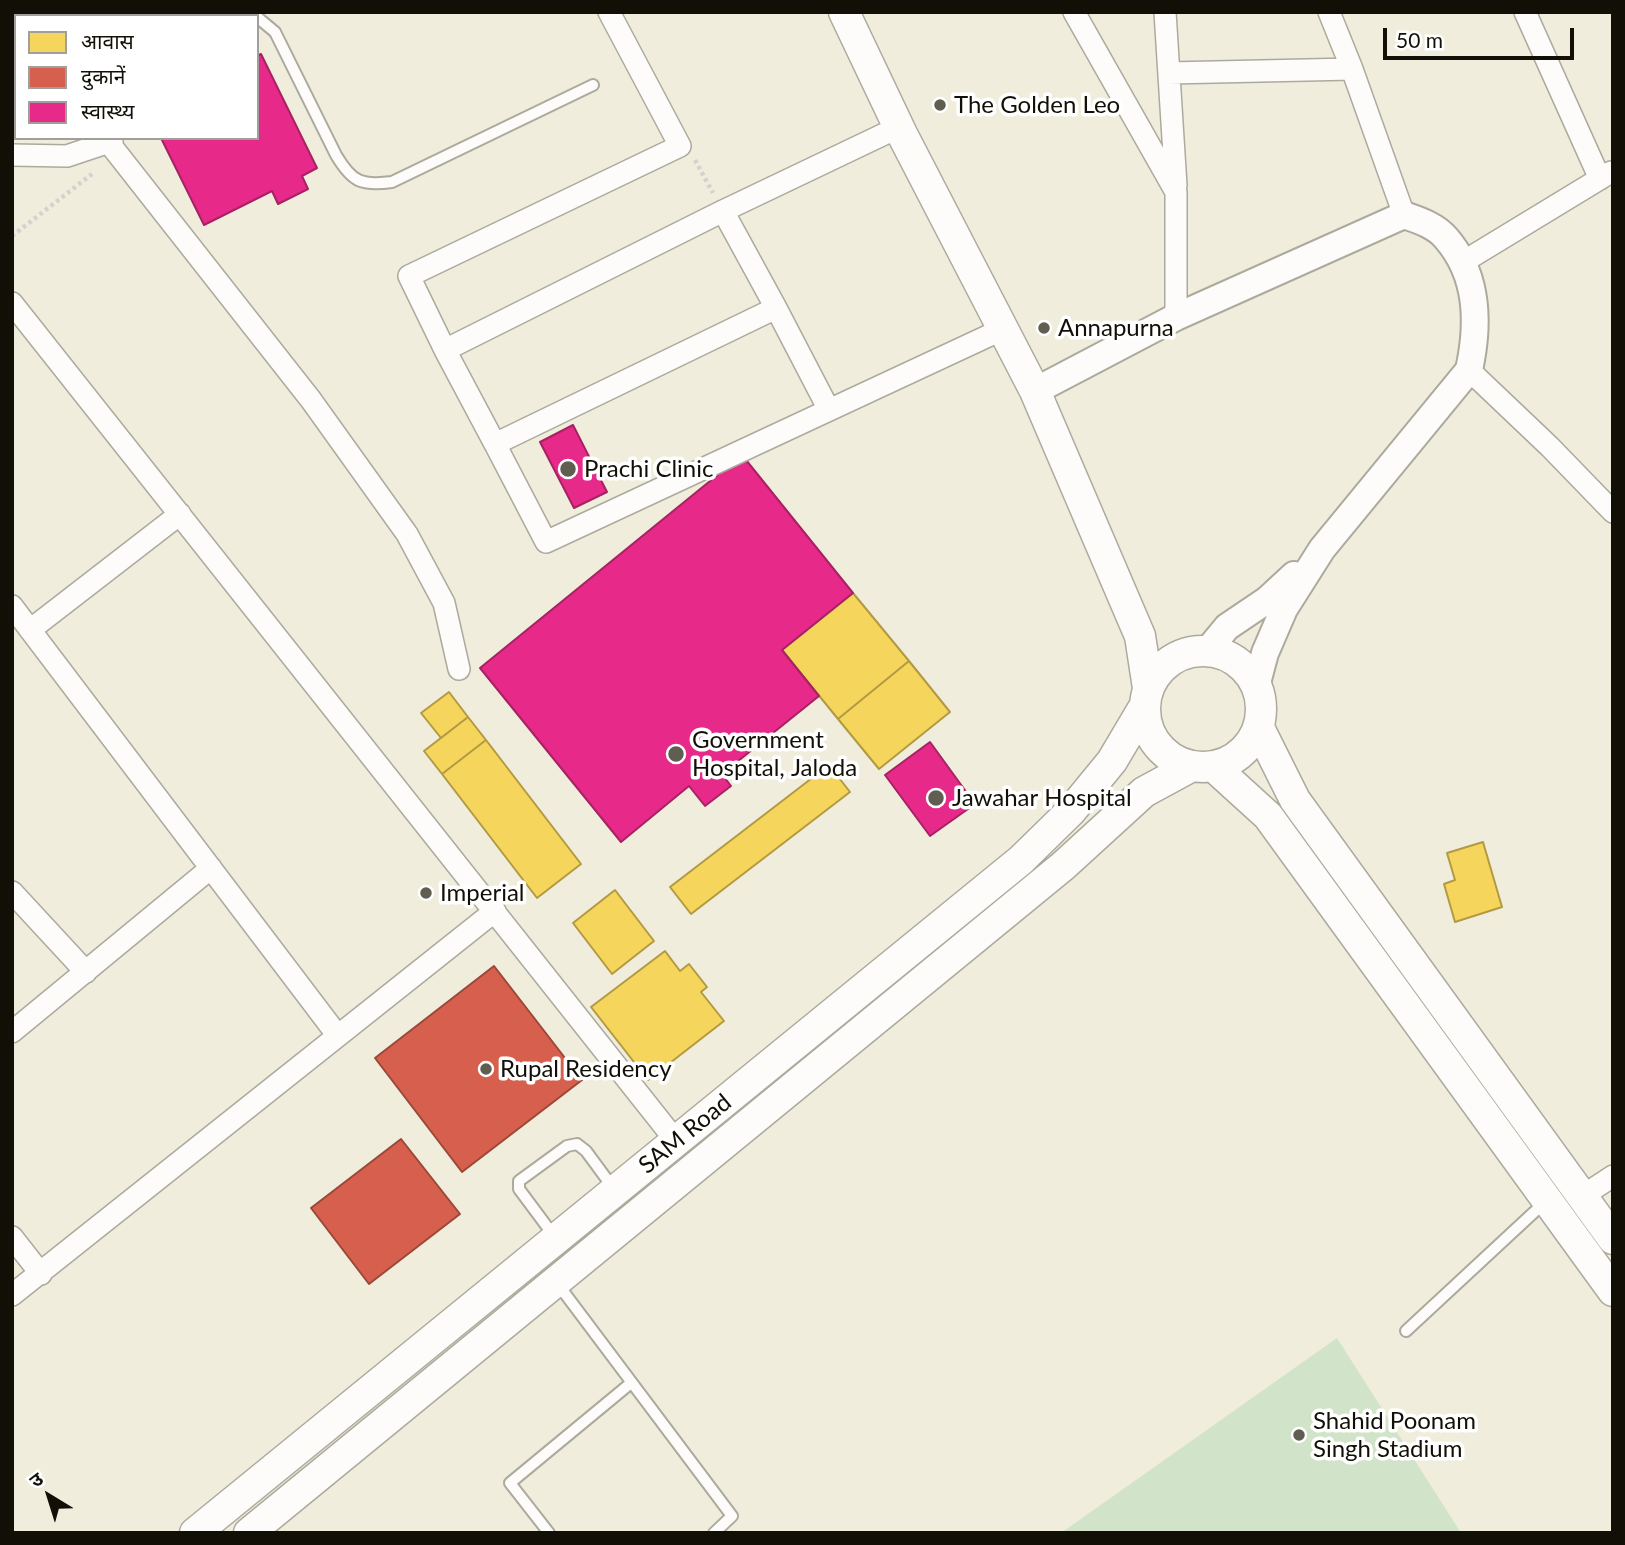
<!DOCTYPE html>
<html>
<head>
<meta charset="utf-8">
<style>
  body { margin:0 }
  #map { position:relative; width:1625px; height:1545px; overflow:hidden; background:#f0eddd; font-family:Lato,"Noto Sans Devanagari",sans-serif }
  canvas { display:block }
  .frame { position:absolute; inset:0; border:14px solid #121006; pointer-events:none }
  .legend { position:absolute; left:14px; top:14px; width:245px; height:126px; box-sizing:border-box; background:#fff; border:2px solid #a09f9b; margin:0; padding:9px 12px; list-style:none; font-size:21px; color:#121006 }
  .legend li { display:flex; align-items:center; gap:14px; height:35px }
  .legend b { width:35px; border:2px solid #a09f9b }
  .north { position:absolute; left:14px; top:1461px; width:70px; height:70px; -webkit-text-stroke:5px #fff; paint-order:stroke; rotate:322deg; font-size:19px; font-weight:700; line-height:28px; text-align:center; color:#121006 }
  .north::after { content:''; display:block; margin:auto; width:24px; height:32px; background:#121006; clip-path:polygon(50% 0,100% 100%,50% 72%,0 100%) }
  .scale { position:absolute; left:1383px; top:28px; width:191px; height:32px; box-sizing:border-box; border:4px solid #121006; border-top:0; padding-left:9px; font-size:21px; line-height:24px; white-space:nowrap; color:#121006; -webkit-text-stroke:5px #fff; paint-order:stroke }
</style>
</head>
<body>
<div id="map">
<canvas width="1625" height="1545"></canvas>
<div class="frame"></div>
<ul class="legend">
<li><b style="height:19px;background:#f6d55c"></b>आवास</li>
<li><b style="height:19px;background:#d6604d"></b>दुकानें</li>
<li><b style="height:19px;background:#e7298a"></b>स्वास्थ्य</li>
</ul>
<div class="north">उ</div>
<div class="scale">50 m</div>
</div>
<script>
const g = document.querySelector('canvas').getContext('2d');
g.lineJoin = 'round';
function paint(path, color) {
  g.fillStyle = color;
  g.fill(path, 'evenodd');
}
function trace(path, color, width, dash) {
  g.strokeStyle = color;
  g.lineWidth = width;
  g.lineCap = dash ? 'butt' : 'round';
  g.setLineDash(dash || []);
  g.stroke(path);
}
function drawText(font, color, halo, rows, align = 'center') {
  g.font = font + ' Lato,sans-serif';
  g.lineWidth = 7;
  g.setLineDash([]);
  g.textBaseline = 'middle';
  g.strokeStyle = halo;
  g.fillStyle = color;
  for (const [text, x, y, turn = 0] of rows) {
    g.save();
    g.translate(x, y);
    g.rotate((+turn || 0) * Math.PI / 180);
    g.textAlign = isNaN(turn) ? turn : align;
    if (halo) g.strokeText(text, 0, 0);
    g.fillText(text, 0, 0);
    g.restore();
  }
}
const green = new Path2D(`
  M1337,1338L1461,1533H1061Z`);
const homes = new Path2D(`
  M853,593L909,661L838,719L782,650Z
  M909,661L950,712L879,769L838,719Z
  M449,692L468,717L441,738L421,713Z
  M468,717L486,740L442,774L424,751Z
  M486,740L581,864L537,898L442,774Z
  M829,765L850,792L691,914L670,887Z
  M1483,842L1502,907L1455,922L1444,884L1455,880L1447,853Z
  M615,890L654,941L612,974L573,923Z
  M665,951L680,971L689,964L707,987L701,992L724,1021L648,1080L591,1007Z`);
const shops = new Path2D(`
  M494,966L582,1080L462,1172L375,1058Z
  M401,1139L460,1214L369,1284L311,1208Z`);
const health = new Path2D(`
  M261,54L317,168L302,176L308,189L278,204L272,191L204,225L161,138H257V56Z
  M573,425L607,492L574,508L540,442Z
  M742,455L853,593L782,650L819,696L722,774L731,786L705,806L689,786L621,842L480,668Z
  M930,742L975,804L930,836L885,775Z`);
const path = new Path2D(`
  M695,160L713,193
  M12,236L92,174`);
const service = new Path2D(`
  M257,17L275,32L336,155C352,182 361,186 392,182L593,85
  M554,1236L519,1189V1181L567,1146L577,1144L586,1151L614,1189
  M557,1283L732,1516L714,1533
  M1406,1331L1545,1202
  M549,1533L510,1483L631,1383`);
const minor = new Path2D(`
  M1074,12L1176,192V317
  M1165,12L1176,186
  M1329,12L1352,69L1404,215
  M1525,12L1600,179
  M236,16L239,12
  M1169,73L1352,69
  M111,138L113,148L311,400L407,534L444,603L459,669
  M12,155L67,156L112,141
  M723,211L899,127
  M1463,262L1611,172
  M12,303L676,1141
  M445,350L409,276L680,146L609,12
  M1469,370L1550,447L1613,512
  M829,410L776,308L495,444L546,542L1003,329
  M495,444L445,350L723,211L776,308
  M12,606L338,1036
  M30,630L180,514
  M12,892L86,972
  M12,1032L211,868
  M1581,1197L1613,1176
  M12,1237L41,1274
  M12,1295L495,911`);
const tertiary = new Path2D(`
  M1035,391L1176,317L1404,215C1418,220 1435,225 1446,238C1479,276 1479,324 1469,370L1322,549L1284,609L1265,653L1257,683
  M1208,650L1227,627L1267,600L1294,575`);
const secondary = new Path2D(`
  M844,12L902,134L1035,391L1140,636L1148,688
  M1145 709a58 58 0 1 1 116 0a58 58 0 1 1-116 0Z
  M1259,728L1295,800L1613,1239
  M1213,766L1268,816L1613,1291
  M195,1533L1021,860L1071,811L1112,761L1144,707
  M249,1533L1063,866L1144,792L1192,766`);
const markers = [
  [940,105,7,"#605d51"],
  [1044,328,7,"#605d51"],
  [568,469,9,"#605d51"],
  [676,754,9,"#605d51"],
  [936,798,9,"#605d51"],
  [426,893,7,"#605d51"],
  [486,1069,7,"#605d51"],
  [1299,1435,7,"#605d51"]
];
const poiNames = [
  ["The Golden Leo",954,105],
  ["Annapurna",1058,328],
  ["Prachi Clinic",584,469],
  ["Government",692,740],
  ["Hospital, Jaloda",692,768],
  ["Jawahar Hospital",952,798],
  ["Imperial",440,893],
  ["Rupal Residency",500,1069],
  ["Shahid Poonam",1313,1421],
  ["Singh Stadium",1313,1449]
];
const streetNames = [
  ["SAM Road",685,1134,-39]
];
paint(green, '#d1e3c8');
paint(homes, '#f6d55c');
trace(homes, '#b29a42', 2);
paint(shops, '#d6604d');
trace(shops, '#9b4838', 2);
paint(health, '#e7298a');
trace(health, '#a72262', 2);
trace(service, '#acaa9d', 14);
trace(minor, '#acaa9d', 24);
trace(tertiary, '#acaa9d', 30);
trace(secondary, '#acaa9d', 33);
trace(path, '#d3d3ce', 4.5, [3.5, 3.5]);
trace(service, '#fdfcfa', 10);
trace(minor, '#fdfcfa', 21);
trace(tertiary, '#fdfcfa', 26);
trace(secondary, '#fdfcfa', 30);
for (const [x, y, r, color] of markers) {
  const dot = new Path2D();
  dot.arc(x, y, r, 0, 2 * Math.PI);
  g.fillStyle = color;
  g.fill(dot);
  trace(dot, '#fff', 2.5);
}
drawText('24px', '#121006', '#fff', poiNames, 'left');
drawText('24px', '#121006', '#fff', streetNames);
</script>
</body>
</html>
